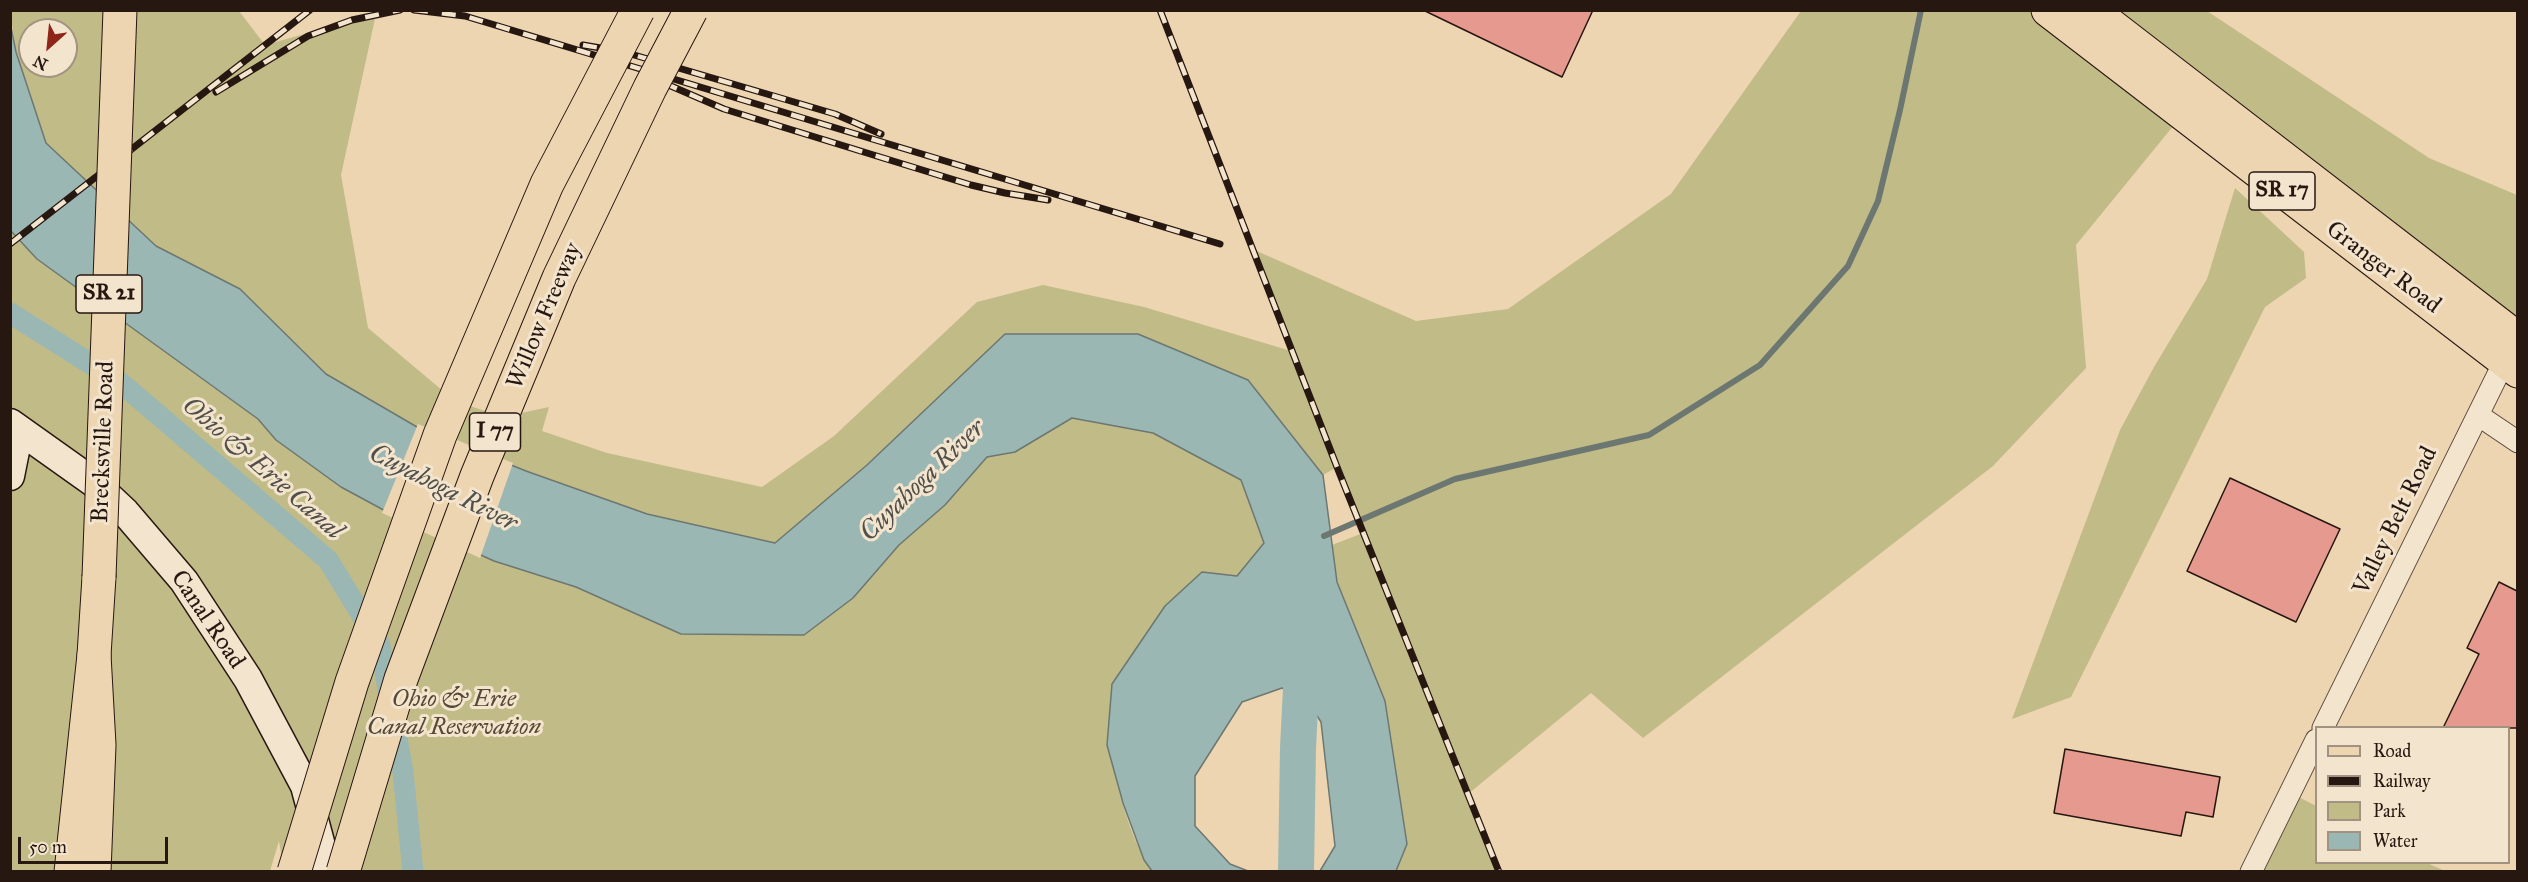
<!DOCTYPE html>
<html>
<head>
<meta charset="utf-8">
<style>
  body { margin:0 }
  #map { position:relative; width:2528px; height:882px; overflow:hidden; background:#edd5b2; font-family:"IM FELL Great Primer",serif }
  canvas { display:block }
  .frame { position:absolute; inset:0; border:12px solid #271711; pointer-events:none }
  .legend { position:absolute; left:2315px; top:726px; width:195px; height:138px; box-sizing:border-box; background:#f3e4cd; border:2px solid #a19282; margin:0; padding:8px 10px; list-style:none; font-size:18px; color:#271711 }
  .legend li { display:flex; align-items:center; gap:12px; height:30px }
  .legend b { width:30px; border:2px solid #a19282 }
  .north { position:absolute; left:18px; top:18px; width:60px; height:60px; box-sizing:border-box; background:#f3e4cd; border:2px solid #a19282; border-radius:50%; rotate:207deg; font-size:16px; font-weight:700; line-height:24px; text-align:center; color:#271711 }
  .north::after { content:''; display:block; margin:auto; width:21px; height:27px; background:#8f2418; clip-path:polygon(50% 0,100% 100%,50% 72%,0 100%) }
  .scale { position:absolute; left:18px; top:837px; width:150px; height:27px; box-sizing:border-box; border:3px solid #271711; border-top:0; padding-left:8px; font-size:18px; line-height:21px; white-space:nowrap; color:#271711; -webkit-text-stroke:4px #f3e4cd; paint-order:stroke }
</style>
</head>
<body>
<div id="map">
<canvas width="2528" height="882"></canvas>
<div class="frame"></div>
<ul class="legend">
<li><b style="height:8px;background:#edd5b2"></b>Road</li>
<li><b style="height:8px;background:#271711"></b>Railway</li>
<li><b style="height:16px;background:#c0bb87"></b>Park</li>
<li><b style="height:16px;background:#9bb7b3"></b>Water</li>
</ul>
<div class="north">N</div>
<div class="scale">50 m</div>
</div>
<script>
const g = document.querySelector('canvas').getContext('2d');
g.lineJoin = 'round';
function paint(path, color) {
  g.fillStyle = color;
  g.fill(path, 'evenodd');
}
function trace(path, color, width, dash) {
  g.strokeStyle = color;
  g.lineWidth = width;
  g.lineCap = dash ? 'butt' : 'round';
  g.setLineDash(dash || []);
  g.stroke(path);
}
function drawText(font, color, halo, rows, align = 'center') {
  g.font = font + ' "IM FELL Great Primer",serif';
  g.lineWidth = 6;
  g.setLineDash([]);
  g.textBaseline = 'middle';
  g.strokeStyle = halo;
  g.fillStyle = color;
  for (const [text, x, y, turn = 0] of rows) {
    g.save();
    g.translate(x, y);
    g.rotate((+turn || 0) * Math.PI / 180);
    g.textAlign = isNaN(turn) ? turn : align;
    if (halo) g.strokeText(text, 0, 0);
    g.fillText(text, 0, 0);
    g.restore();
  }
}
const green = new Path2D(`
  M10,11H239L265,45L376,14L341,175L368,328L455,401L503,417L549,407L542,431L607,453L762,487L834,436L977,302L1043,285L1144,307L1291,351L1252,249L1416,321L1508,309L1671,194L1801,11H2207L2429,158L2517,195V339L2183,114L2076,245L2086,368L1993,466L1643,738L1591,693L1468,794L1499,871L1396,872L1407,844L1385,701L1337,581L1332,545L1363,533L1337,467L1323,475L1248,380L1138,334L867,465L775,544L647,514L527,471L494,561L576,587L899,545L945,505L987,457L1015,452L1073,418L1153,433L1241,480L1264,543L1237,576L1202,572L1107,745C1118,785 1128,837 1152,871L284,872L279,841L270,871H11L10,210L417,427L326,374L240,289L156,246L86,184L46,143L16,52ZM30,30H66V66H30Z
  M2235,188L2304,252L2306,278L2265,307L2071,697L2012,719L2120,430L2154,367L2207,279Z
  M2291,793L2316,806V862L2427,863L2445,871L2251,872Z`);
const water = new Path2D(`
  M10,22L16,52L46,143L156,246L240,289L326,374L417,427L526,471L647,514L775,543L867,465L1005,334H1138L1248,380L1323,475L1337,582L1385,701L1407,844L1396,871H1320L1335,846L1321,722L1307,700L1282,688L1242,702L1195,776V826L1230,864L1248,871H1152L1144,860L1123,803L1107,745L1112,684L1165,606L1202,572L1237,576L1264,543L1241,480L1153,433L1072,418L1015,452L987,457L945,505L899,545L853,598L804,635L681,634L576,587L494,561L391,514L341,487L276,440L258,419L37,259L11,231Z`);
const pier = new Path2D(`
  M418,424L513,463L480,558L382,513Z`);
const stream = new Path2D(`
  M1324,536L1455,479L1649,435L1760,365L1848,266L1878,201L1900,110L1921,10`);
const canal = new Path2D(`
  M10,313L121,383L328,560L380,645L403,772L413,872`);
const river = new Path2D(`
  M1296,872L1298,748L1303,648`);
const building = new Path2D(`
  M1423,10H1593L1562,77Z
  M2230,478L2340,529L2296,622L2187,571Z
  M2499,582L2517,591V728H2443L2479,654L2467,648Z
  M2065,749L2220,777L2213,817L2186,812L2181,836L2054,813Z`);
const street = new Path2D(`
  M2478,415L2518,442
  M2323,728L2509,352
  M2251,872L2316,740`);
const secondary = new Path2D(`
  M10,423L93,482L125,512L184,581L248,679L305,786L328,872
  M10,476L19,431`);
const primary = new Path2D(`
  M2048,10L2518,371
  M2091,10L2518,339
  M71,872L94,655L99,577`);
const highway = new Path2D(`
  M94,655L99,745L94,872`);
const rail = new Path2D(`
  M414,10L465,16L1220,244
  M1160,10L1337,467L1499,872
  M583,45L624,52L835,114L881,134
  M664,83L724,109L971,185L1005,193L1048,200
  M216,92L308,36L352,20L400,10
  M10,244L310,10`);
const primaryBridge = new Path2D(`
  M99,577L120,10`);
const highwayBridge = new Path2D(`
  M294,872L352,682L440,435L547,184L638,10
  M343,872L401,679L477,476L559,278L650,88L691,10`);
const shields = [
  [2282,191,66],
  [109,294,66],
  [495,432,51]
];
const shieldNames = [
  ["SR 17",2282,191],
  ["SR 21",109,294],
  ["I 77",495,432]
];
const streetNames = [
  ["Granger Road",2383,268,37],
  ["Willow Freeway",545,316,-67],
  ["Brecksville Road",104,442,-88],
  ["Valley Belt Road",2396,521,-64],
  ["Canal Road",207,620,56]
];
const parkNames = [
  ["Ohio & Erie",454,700],
  ["Canal Reservation",454,728]
];
const waterNames = [
  ["Ohio & Erie Canal",262,469,41],
  ["Cuyahoga River",923,481,-44],
  ["Cuyahoga River",443,489,27]
];
paint(green, '#c0bb87');
paint(water, '#9bb7b3');
trace(water, '#6d7772', 1.5);
paint(pier, '#edd5b2');
trace(stream, '#6d7772', 6);
trace(canal, '#9bb7b3', 21);
trace(river, '#9bb7b3', 36);
paint(building, '#e69a8f');
trace(building, '#271711', 1.5);
trace(street, '#584639', 23);
trace(secondary, '#271711', 31);
trace(primary, '#271711', 35);
trace(highway, '#271711', 35);
trace(street, '#f3e4cd', 21);
trace(secondary, '#f3e4cd', 28);
trace(primary, '#edd5b2', 33);
trace(highway, '#edd5b2', 33);
trace(rail, '#271711', 7);
trace(rail, '#f3e4cd', 4.5, [14]);
trace(primaryBridge, '#271711', 35, []);
trace(highwayBridge, '#271711', 35, []);
trace(primaryBridge, '#edd5b2', 33);
trace(highwayBridge, '#edd5b2', 33);
for (const [x, y, w] of shields) {
  const box = new Path2D();
  box.roundRect(x - w / 2, y - 19, w, 38, 4.5);
  g.fillStyle = '#f3e4cd';
  g.fill(box);
  trace(box, '#271711', 1.5);
}
drawText('bold 22px', '#271711', null, shieldNames);
drawText('24px', '#271711', '#f3e4cd', streetNames);
drawText('italic 24px', '#554834', '#f3e4cd', parkNames);
drawText('italic 26px', '#504f4a', '#f3e4cd', waterNames);
</script>
</body>
</html>
